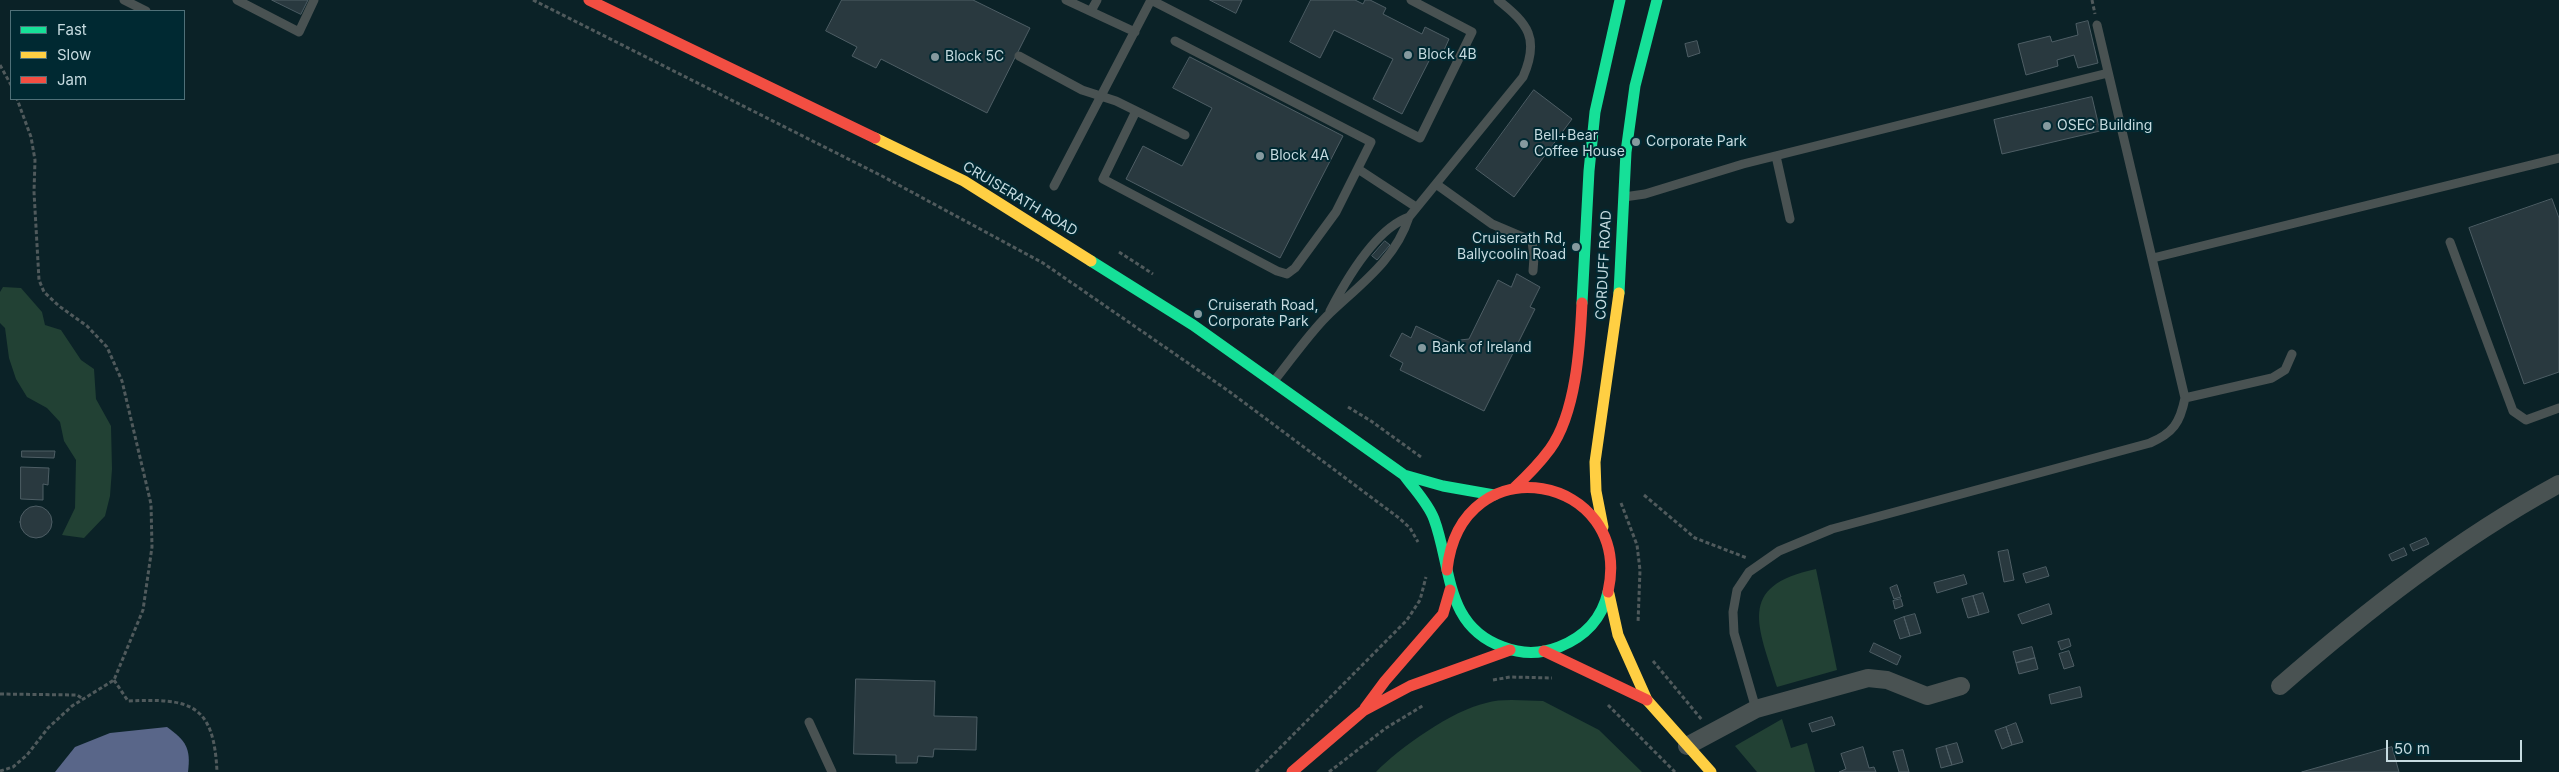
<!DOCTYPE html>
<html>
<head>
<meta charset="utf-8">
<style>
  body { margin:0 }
  #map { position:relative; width:2559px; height:772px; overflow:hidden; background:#0b2227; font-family:Inter,sans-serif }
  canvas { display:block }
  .legend { position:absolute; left:10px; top:10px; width:175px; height:90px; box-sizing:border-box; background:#002932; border:1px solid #4f7078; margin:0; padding:6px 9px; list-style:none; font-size:15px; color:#c6dbe0 }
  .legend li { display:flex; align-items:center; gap:10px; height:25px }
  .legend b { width:25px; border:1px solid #4f7078 }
  .scale { position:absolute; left:2386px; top:740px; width:136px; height:22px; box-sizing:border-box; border:2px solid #c6dbe0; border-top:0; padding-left:6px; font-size:15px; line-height:18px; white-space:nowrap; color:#c6dbe0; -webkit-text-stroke:4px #002932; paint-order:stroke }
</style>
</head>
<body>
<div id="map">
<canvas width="2559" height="772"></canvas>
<ul class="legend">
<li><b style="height:6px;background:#16e098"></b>Fast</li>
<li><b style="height:6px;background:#ffcf43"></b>Slow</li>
<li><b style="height:6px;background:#f24e42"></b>Jam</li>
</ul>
<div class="scale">50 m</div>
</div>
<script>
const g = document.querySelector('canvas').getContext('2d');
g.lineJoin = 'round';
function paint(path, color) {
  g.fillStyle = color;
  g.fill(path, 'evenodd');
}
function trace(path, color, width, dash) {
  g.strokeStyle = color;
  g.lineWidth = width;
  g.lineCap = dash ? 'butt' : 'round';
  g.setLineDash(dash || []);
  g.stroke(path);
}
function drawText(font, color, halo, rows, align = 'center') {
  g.font = font + ' Inter,sans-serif';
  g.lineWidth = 4;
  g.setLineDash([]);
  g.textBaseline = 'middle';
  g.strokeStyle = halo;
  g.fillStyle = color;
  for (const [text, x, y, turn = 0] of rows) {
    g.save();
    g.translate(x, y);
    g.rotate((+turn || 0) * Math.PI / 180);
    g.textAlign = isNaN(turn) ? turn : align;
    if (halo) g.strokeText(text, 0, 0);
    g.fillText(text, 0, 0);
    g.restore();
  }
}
const green = new Path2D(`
  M3,287L21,288L42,312L45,325L61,330L81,360L94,369L96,399L111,426L112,469L110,496L105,516L84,538L62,535L75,508L76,460L64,441L60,422L47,408L27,397L16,379L9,358L5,328L0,323V292Z
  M1816,569L1837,670L1777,687C1759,627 1735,586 1816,569Z
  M1543,701L1599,730L1642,772H1376C1399,748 1453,710 1486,703C1503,698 1525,701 1543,701Z
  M1782,719L1791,748L1807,743L1815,772H1757L1735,746Z`);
const water = new Path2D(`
  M167,727C186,741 191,748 188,772H55L75,747L110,733Z`);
const building = new Path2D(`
  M272,0H308L301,14Z
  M842,0H973L1030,28L987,113L881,59L876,68L852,56L857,47L826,31Z
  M1210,0H1242L1236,13Z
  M1311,0H1355L1363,4L1365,0H1370L1386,8L1383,14L1422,34L1425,27L1449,39L1441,57L1433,53L1402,114L1373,99L1393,59L1334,30L1320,58L1290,42Z
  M2088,21L2098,63L2078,68L2074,55L2057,60L2058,66L2026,75L2018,44L2050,36L2052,42L2078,35L2076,24Z
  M1697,41L1700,53L1688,57L1685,44Z
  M1190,57L1343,136L1280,258L1126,179L1143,146L1182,166L1212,108L1173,88Z
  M1534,90L1572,119L1514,197L1476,169Z
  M2092,97L2100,131L2002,154L1994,120Z
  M2552,199L2559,218V372L2524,384L2469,228Z
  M1385,241L1390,245L1377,260L1372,256Z
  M1517,274L1540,287L1530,307L1535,309L1484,411L1400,370L1403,363L1390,356L1402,333L1411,338L1416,326L1455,345L1460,340L1469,339L1498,280L1511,287Z
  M22,451H55L54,458L22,457Z
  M21,467L49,468L48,485L43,484V500L21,499Z
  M20 522a16 16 0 1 1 32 0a16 16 0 1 1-32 0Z
  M2426,538L2429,544L2413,551L2410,545Z
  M2404,548L2407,555L2392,561L2389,555Z
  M2008,550L2014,580L2004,582L1998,552Z
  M2046,567L2049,576L2026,583L2023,574Z
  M1964,575L1967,584L1937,593L1934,583Z
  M1897,585L1901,597L1894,599L1890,588Z
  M1983,593L1989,612L1979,615L1973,596Z
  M1973,596L1979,615L1968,618L1962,599Z
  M1901,599L1903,606L1895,609L1893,601Z
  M2049,604L2052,614L2022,624L2018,615Z
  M1915,614L1921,633L1910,636L1904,617Z
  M1904,617L1910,636L1900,639L1894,621Z
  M2069,639L2071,646L2061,650L2058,642Z
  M1874,643L1901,656L1897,665L1870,652Z
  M2032,647L2035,658L2016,663L2013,652Z
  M2069,651L2074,666L2064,669L2059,654Z
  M2035,658L2038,669L2019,674L2016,663Z
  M856,679L935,681L934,716L977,717L976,750L934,749L933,757L918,756L917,763H896V755L854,754Z
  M2080,687L2082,697L2051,704L2049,695Z
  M1832,717L1835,725L1812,732L1809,724Z
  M2016,723L2023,742L2012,745L2006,727Z
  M2006,727L2012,745L2002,749L1995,731Z
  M1957,743L1963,762L1952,765L1946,746Z
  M1946,746L1952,765L1941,768L1936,749Z
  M1863,747L1869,768L1874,767L1876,772H1839L1846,769L1841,754Z
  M2392,747L2399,772H2302Z
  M1903,750L1909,772H1899L1893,752Z`);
const path = new Path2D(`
  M533,0L882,176L1043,263L1230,392L1399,518L1410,528L1418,542
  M2092,0L2095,14
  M0,65L11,85
  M1119,252L1153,274
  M1348,407L1371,421L1421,457
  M1644,495L1695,538L1747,558
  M1621,503L1637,545L1640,570L1638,623
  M1653,661L1702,720
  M114,680L128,701C191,698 214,704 217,772
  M1493,680L1510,677L1552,678
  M0,694L77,695L83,699
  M1608,705L1675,772
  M0,771L13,767L27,755L48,728L72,706L114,680L143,610L152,547L151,504L122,381L107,347L87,326L59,306L44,292L39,280L34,192L35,160L31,137L17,99
  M1256,772L1407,620L1420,600L1426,577
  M1329,772L1386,728L1424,705`);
const lane = new Path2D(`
  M124,0L146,11
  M237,0L299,32L314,0
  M1066,0L1135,32
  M1151,0L1420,138L1472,32L1411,0
  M1091,11L1097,0
  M1019,56L1082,90L1116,101L1185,135
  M1136,111L1103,179L1277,271L1287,274L1295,268L1336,212L1371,142L1175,41
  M1776,156L1790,219
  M1358,169L1416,207
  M1436,184L1492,224L1532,241L1534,257L1533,271
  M1054,186L1151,0
  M1624,197L1645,194L1743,164L2108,73
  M2450,242L2513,411L2526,420L2559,408
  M2153,258L2559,158
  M1330,311C1346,280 1375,229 1409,217
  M1274,381C1291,360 1308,335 1327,316C1358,286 1395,261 1409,217L1523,77C1540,38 1528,24 1498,0
  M2185,398L2272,378L2285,370L2292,354
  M1756,709L1734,633L1733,612L1737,590L1749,572L1779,551L1832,529L2150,443C2173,433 2180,423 2185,398L2097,25
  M809,722L832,772`);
const street = new Path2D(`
  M2280,686C2367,610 2458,539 2559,484
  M1687,746L1756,709L1868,678L1887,680L1927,696L1961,686`);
const fast = new Path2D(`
  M1091,261L1193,325L1404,475L1443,486L1494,495
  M1619,293L1626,152L1635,86L1657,0
  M1582,303L1589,171L1595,112L1620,0
  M1404,475C1414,489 1428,503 1434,519C1452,567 1444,626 1503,647C1521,654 1541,654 1559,647C1584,637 1602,619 1608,592`);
const slow = new Path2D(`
  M875,138L964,181L1091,261
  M1603,527L1596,491L1595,462L1619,293
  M1609,594L1618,635L1647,700L1711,772`);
const jam = new Path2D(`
  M589,0L875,138
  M1513,489C1526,477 1539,464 1550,449C1576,413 1580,347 1582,303
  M1447,570C1461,441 1634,475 1608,592
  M1544,651L1647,700
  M1365,708L1385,681L1443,614L1450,590
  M1292,772L1363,711L1410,686L1510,650`);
const markers = [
  [1408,55,5,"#859a9f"],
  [935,57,5,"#859a9f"],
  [2047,126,5,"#859a9f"],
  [1636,142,5,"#859a9f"],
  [1524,144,5,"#859a9f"],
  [1260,156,5,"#859a9f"],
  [1576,247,5,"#859a9f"],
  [1198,314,5,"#859a9f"],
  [1422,348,5,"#859a9f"]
];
const poiNames = [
  ["Block 4B",1418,55],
  ["Block 5C",945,57],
  ["OSEC Building",2057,126],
  ["Bell+Bear",1534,136],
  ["Coffee House",1534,152],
  ["Corporate Park",1646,142],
  ["Block 4A",1270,156],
  ["Cruiserath Rd,",1566,239,"right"],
  ["Ballycoolin Road",1566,255,"right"],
  ["Cruiserath Road,",1208,306],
  ["Corporate Park",1208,322],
  ["Bank of Ireland",1432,348]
];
const streetNames = [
  ["CRUISERATH ROAD",1020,199,31],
  ["CORDUFF ROAD",1604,265,-87]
];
paint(green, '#224134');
paint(water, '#596689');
paint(building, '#29393f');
trace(building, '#4e5e65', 1);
trace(path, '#505a5c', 3, [4, 2.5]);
trace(lane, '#495252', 9);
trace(street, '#495252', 18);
trace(fast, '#16e098', 11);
trace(slow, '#ffcf43', 11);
trace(jam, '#f24e42', 11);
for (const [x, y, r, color] of markers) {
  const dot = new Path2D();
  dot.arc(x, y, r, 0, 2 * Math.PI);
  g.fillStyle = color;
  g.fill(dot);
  trace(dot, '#002932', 2);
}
drawText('14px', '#c6dbe0', '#002932', poiNames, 'left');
drawText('14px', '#c6dbe0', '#002932', streetNames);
</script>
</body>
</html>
